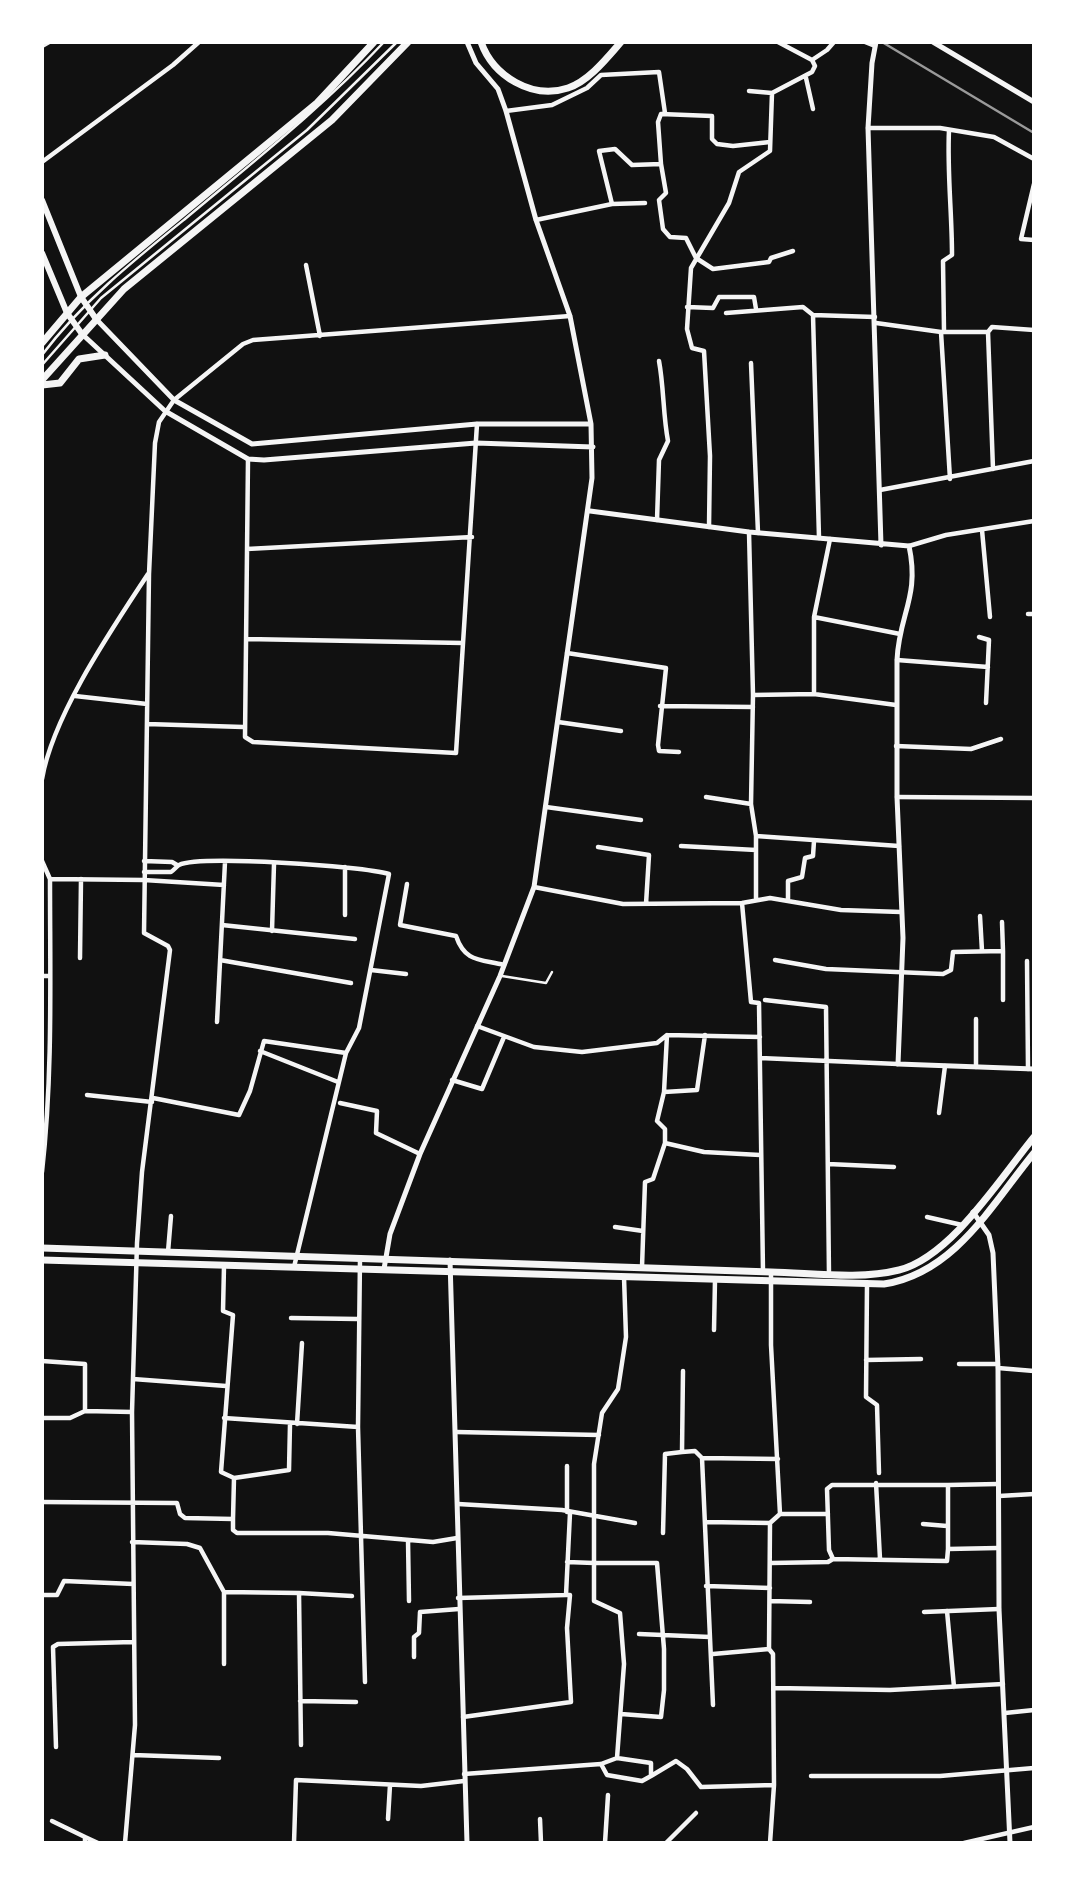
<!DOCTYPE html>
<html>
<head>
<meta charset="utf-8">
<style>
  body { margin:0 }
  #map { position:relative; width:1076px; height:1885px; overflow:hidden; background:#111; font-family:Cabin,sans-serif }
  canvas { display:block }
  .frame { position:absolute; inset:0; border:44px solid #fff; pointer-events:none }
</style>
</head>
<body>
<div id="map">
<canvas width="1076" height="1885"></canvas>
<div class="frame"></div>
</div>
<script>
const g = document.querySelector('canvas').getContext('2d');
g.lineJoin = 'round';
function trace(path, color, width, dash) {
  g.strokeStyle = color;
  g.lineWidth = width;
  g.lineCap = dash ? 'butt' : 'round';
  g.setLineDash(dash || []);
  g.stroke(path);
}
const service = new Path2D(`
  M42,355C82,302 133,261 185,219C253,162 323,107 384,42
  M42,365L101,298L307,130L397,42
  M502,976L546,983L552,972`);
const minor = new Path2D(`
  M778,42L812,60L827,50L834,42
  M865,42L875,46
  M42,46L49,42
  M806,78L813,109
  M749,91L772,93
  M506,111L552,105L587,88L601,75L659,72L665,113
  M868,128H940L994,137L1034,159
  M42,162L173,65L199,42
  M661,164L666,193L659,200L663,229L670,237L686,238L696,258L713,269L769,262L771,258L793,251
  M1034,184L1021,239L1034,240
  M612,204L599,151L615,149L632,165L661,164L658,122L661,114L712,116V139L717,144L733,146L770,142
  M536,220L612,204L645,203
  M306,265L320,336
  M687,307L713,308L719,297H754L756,309
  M726,313L803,307L813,315
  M813,315L819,538
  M813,315L875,317
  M876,323L941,332H988
  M944,331L943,261L952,255C952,213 947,172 949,130
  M941,332L950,479
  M988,332L993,469
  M988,332L992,327L1034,330
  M751,363L758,533
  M248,459L245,737L253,742L456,753L477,424
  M880,490L1034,461
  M657,520L659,460L668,441C663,415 664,388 659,361
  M709,527L710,456L704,351L692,348L687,329L691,268L729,203L739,172L770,151L772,93L812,72L815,66L812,60
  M982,530L990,617
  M749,532L753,695L751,804L756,836V899
  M909,546L946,535L1034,521
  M247,549L472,537
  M1028,614H1034
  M814,617L900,634
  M979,637L989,640L986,703
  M246,639L463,643
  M567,653L666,668L658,745L659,751L679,752
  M897,660L988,667
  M814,694V617L830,539
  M753,695L814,694L896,705
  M75,696L147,704
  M660,706L753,707
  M558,722L621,731
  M147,724L243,727
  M896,746L971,749L1001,739
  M42,779C53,715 112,629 148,574
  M706,797L751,804
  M897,797L1034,798
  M546,807L641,820
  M756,836L899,846
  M681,846L756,850
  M598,847L649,855L646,904
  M42,861L50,879C50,977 53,1074 42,1172
  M144,861L172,862L177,865
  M345,867V915
  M144,872H171C174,870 176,867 179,865C200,855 362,866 389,874L359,1028L346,1053L294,1267
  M50,879L144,880L224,885
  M407,884L400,925L456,936C465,962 479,959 504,965
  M534,887L623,904L742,903L770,898L841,910L901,912
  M788,899V881L802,877L805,858L813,856L814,841
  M742,903L751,1002L759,1003L763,1272
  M980,916L982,951
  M1002,922L1003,951
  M222,925L355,939
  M272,931L274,864
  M80,958L81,879
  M220,960L351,983
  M775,960L826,969L943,974L951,970L953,952L1003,951V1000
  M1027,961L1028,1069
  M371,970L406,974
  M42,976H50
  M765,1000L826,1007L829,1275
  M976,1019V1067
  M217,1022L225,862
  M477,1026L534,1047L582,1052L657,1043L667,1035L760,1037
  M260,1051L338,1082
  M760,1058L898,1064
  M452,1080L482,1089L504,1037
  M664,1092L697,1090L705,1035
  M87,1095L152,1102
  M153,1098L239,1115L250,1091L264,1041L346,1053
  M340,1103L377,1111L376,1133L420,1154
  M939,1113L945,1066
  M665,1143L704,1152L760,1155
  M828,1164L894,1167
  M927,1217L962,1225
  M615,1227L643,1231
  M168,1252L171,1216
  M360,1258L358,1427L365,1682
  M224,1266L223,1311L233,1315L221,1472L234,1478L233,1519
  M642,1267L645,1182L653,1179L665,1143V1129L657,1121L664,1092L667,1035
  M771,1272V1345L780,1514
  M867,1285L866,1397L877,1405L879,1473
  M291,1318L357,1319
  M714,1330L715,1280
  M866,1360L921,1359
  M42,1361L85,1364V1411
  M959,1364H998
  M998,1368L1034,1371
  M683,1371L682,1452L695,1451L702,1458L713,1705
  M133,1379L226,1386
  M42,1418H70L85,1411L132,1412
  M224,1418L358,1427
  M297,1424L302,1343
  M456,1432L599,1435
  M702,1458L778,1459
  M567,1466V1512
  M234,1478L289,1470L290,1424
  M876,1483L880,1559
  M948,1485L998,1484
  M999,1496L1034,1494
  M42,1502L173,1503H177L180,1514L185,1518L233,1519V1530L237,1533H328L433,1542L457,1538
  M458,1504L562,1510L635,1523
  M706,1522L770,1523L780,1514H828
  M923,1524L947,1526
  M663,1533L665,1454L682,1452
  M408,1540L409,1601
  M132,1542L187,1544L200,1548L224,1592V1664
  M948,1549L947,1561L833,1559L829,1550L827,1489L832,1485H948V1549L998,1548
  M567,1562L594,1563V1601L620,1613L624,1664L617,1758
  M771,1563L828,1562L833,1559
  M706,1586L770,1588
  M224,1592L299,1593L301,1745
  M299,1593L352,1596
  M42,1595H57L64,1581L133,1584
  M458,1598L566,1595L570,1513
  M770,1601L810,1602
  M947,1611L954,1687
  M924,1612L999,1609
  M639,1634L710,1637
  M769,1649L770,1523
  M713,1654L769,1649L773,1654L774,1785L770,1843
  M414,1657V1637L419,1633L420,1612L459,1609
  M775,1688L890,1690L1003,1684
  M300,1701L356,1702
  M1005,1713L1034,1710
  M621,1714L661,1717L664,1690V1649L657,1563H594V1464L602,1413L618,1389L626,1337L624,1277
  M463,1717L571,1702L567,1628L570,1595H566
  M56,1747L53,1647L58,1644L133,1642
  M133,1755L219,1758
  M464,1774L601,1764L617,1758L651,1763V1776L642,1781L607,1775L601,1764
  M651,1776L676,1761L687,1769L701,1787L774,1785
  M811,1776H940L1034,1768
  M388,1819L390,1785
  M540,1819L541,1843
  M52,1821L85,1837V1843
  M85,1837L98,1843
  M125,1843L135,1725L132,1412L137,1243L142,1172L170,950L168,946L144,933L149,574L155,443L159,422L174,400L243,344L253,340L570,316
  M294,1843L296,1780L421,1786L464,1781
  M605,1843L608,1795
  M666,1843L696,1813
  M964,1843L1034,1827`);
const tertiary = new Path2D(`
  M876,42L872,63L868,128L881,545
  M933,42L1034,102
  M96,319L174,400L252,444L477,424H591
  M82,334L165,411L248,459L264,460L476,443L593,447
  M590,511L749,532L909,546C920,597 899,614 897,660V797L903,938L898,1064L1034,1069
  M973,1212L989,1235L993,1253L998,1368L999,1609L1010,1843
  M450,1260L467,1843
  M384,1269L390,1234L420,1154L500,976L534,887L592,478L591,424L570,316L536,220L506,111L498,89L476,63L467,42`);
const secondary = new Path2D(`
  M42,200L81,297L96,319
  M42,253L67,313L82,334`);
const primary = new Path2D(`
  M42,343L81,297L317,103L374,42
  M42,380L124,289L332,120L408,42
  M42,385L60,383L79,359L105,355
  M42,1248L771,1272C813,1273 859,1280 899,1270C951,1257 1001,1177 1034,1137
  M42,1260L884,1284C955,1273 992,1204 1034,1153`);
const trunk = new Path2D(`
  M481,42C493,76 532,100 568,88C589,81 607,58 621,42`);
const rail = new Path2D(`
  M882,42L1034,133`);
trace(service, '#f5f5f5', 2.5);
trace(minor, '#f5f5f5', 4.5);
trace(tertiary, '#f5f5f5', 5);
trace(secondary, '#f5f5f5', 6);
trace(primary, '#f5f5f5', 7);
trace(trunk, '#f5f5f5', 7);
trace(rail, '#9a9a9a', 2.5);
</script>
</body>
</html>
